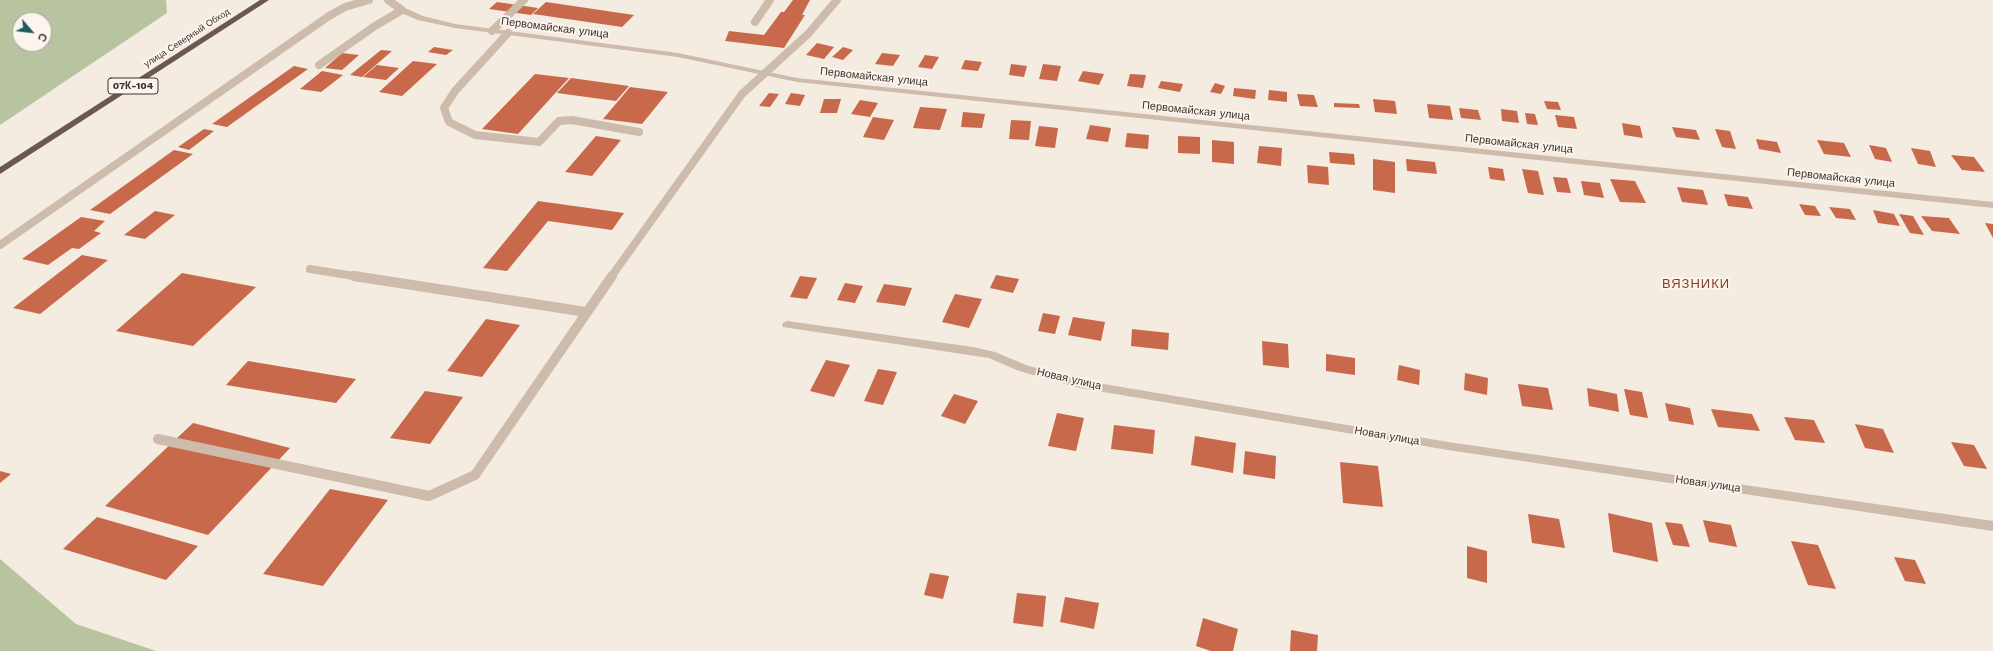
<!DOCTYPE html>
<html>
<head>
<meta charset="utf-8">
<style>
  body { margin:0 }
  #map { position:relative; width:1993px; height:651px; overflow:hidden; background:#f4ebe1; font-family:"Work Sans",sans-serif }
  canvas { display:block }
  .north { position:absolute; left:12px; top:12px; width:40px; height:40px; box-sizing:border-box; background:#fbf5ee; border:1px solid #aea6a0; border-radius:50%; rotate:118deg; font-size:11px; font-weight:700; line-height:16px; text-align:center; color:#3b302b }
  .north::after { content:''; display:block; margin:auto; width:14px; height:18px; background:#1f5a5e; clip-path:polygon(50% 0,100% 100%,50% 72%,0 100%) }
</style>
</head>
<body>
<div id="map">
<canvas width="1993" height="651"></canvas>
<div class="north">С</div>
</div>
<script>
const g = document.querySelector('canvas').getContext('2d');
g.lineJoin = 'round';
function paint(path, color) {
  g.fillStyle = color;
  g.fill(path, 'evenodd');
}
function trace(path, color, width, dash) {
  g.strokeStyle = color;
  g.lineWidth = width;
  g.lineCap = dash ? 'butt' : 'round';
  g.setLineDash(dash || []);
  g.stroke(path);
}
function drawText(font, color, halo, rows, align = 'center') {
  g.font = font + ' "Work Sans",sans-serif';
  g.lineWidth = 4;
  g.setLineDash([]);
  g.textBaseline = 'middle';
  g.strokeStyle = halo;
  g.fillStyle = color;
  for (const [text, x, y, turn = 0] of rows) {
    g.save();
    g.translate(x, y);
    g.rotate((+turn || 0) * Math.PI / 180);
    g.textAlign = isNaN(turn) ? turn : align;
    if (halo) g.strokeText(text, 0, 0);
    g.fillText(text, 0, 0);
    g.restore();
  }
}
const green = new Path2D(`
  M0,0H166L167,13L0,125ZM20,20H44V44H20Z
  M0,559L76,624L156,651H0Z`);
const building = new Path2D(`
  M793,0H810L802,15H805L784,48L725,41L729,31L764,35L781,12H784Z
  M497,2L538,8L531,15L489,9Z
  M546,2L634,15L622,27L533,14Z
  M817,43L834,47L824,59L806,55Z
  M434,47L453,50L446,55L428,52Z
  M843,47L853,50L843,60L832,57Z
  M381,50L392,51L362,77L350,75Z
  M342,53L359,55L342,70L325,68Z
  M882,53L900,55L893,66L875,64Z
  M925,55L939,57L932,69L918,67Z
  M965,60L982,62L978,71L961,69Z
  M413,61L437,64L402,96L379,92Z
  M1011,64L1027,66L1024,77L1009,75Z
  M1043,64L1061,66L1057,81L1039,79Z
  M377,65L399,68L386,80L363,77Z
  M294,66L308,69L227,127L212,124Z
  M322,71L343,75L321,92L300,89Z
  M1083,71L1104,74L1099,85L1078,81Z
  M535,74L569,78L518,134L482,129Z
  M1130,74L1146,75L1143,88L1127,86Z
  M571,78L629,86L616,101L557,93Z
  M1161,81L1183,84L1180,92L1158,88Z
  M1215,83L1225,86L1221,94L1210,92Z
  M630,87L668,92L642,124L603,119Z
  M1234,88L1256,90L1255,99L1233,96Z
  M1269,90L1287,92V102L1268,100Z
  M769,93L779,94L770,107L759,106Z
  M791,93L805,95L800,106L785,104Z
  M1297,94L1314,95L1318,107L1300,106Z
  M824,99H841L837,113H820Z
  M1373,99L1395,101L1397,114L1375,112Z
  M860,100L878,103L870,117L851,114Z
  M1544,101L1558,102L1561,110L1547,109Z
  M1334,103L1359,104L1360,108L1334,107Z
  M1427,104L1450,106L1453,120L1429,118Z
  M920,107L947,109L940,130L913,128Z
  M1459,108L1478,110L1481,120L1461,118Z
  M1501,109L1517,111L1519,123L1502,121Z
  M963,112L985,114L982,128L961,127Z
  M1525,113L1535,114L1538,125L1527,124Z
  M1555,115L1574,117L1577,129L1558,127Z
  M873,117L894,120L884,140L863,137Z
  M1011,120L1031,121L1029,140L1009,139Z
  M1622,123L1640,126L1643,138L1624,135Z
  M1090,125L1111,128L1108,142L1086,139Z
  M1039,126L1058,128L1055,148L1035,146Z
  M1672,127L1696,130L1700,140L1676,137Z
  M204,129L214,131L189,150L178,147Z
  M1715,129L1730,131L1736,149L1722,147Z
  M1127,133L1149,135L1148,149L1125,147Z
  M596,136L621,140L592,176L565,172Z
  M1178,136L1200,137V154L1178,153Z
  M1756,139L1777,142L1781,153L1759,149Z
  M1212,140L1234,142V164L1212,162Z
  M1817,140L1844,143L1851,157L1824,154Z
  M1869,145L1886,148L1892,162L1875,159Z
  M1259,146L1282,148L1281,166L1257,163Z
  M1911,148L1930,151L1936,167L1918,164Z
  M174,150L193,154L110,214L90,210Z
  M1329,152L1354,154L1355,165L1330,163Z
  M1951,155L1974,157L1985,172L1962,170Z
  M1373,159L1395,162V193L1373,190Z
  M1406,159L1435,162L1437,174L1407,171Z
  M1307,165L1328,167L1329,185L1308,183Z
  M1488,167L1503,169L1505,181L1490,179Z
  M1522,169L1538,171L1544,195L1528,193Z
  M1553,177L1567,178L1571,193L1557,192Z
  M1610,179L1635,181L1646,203L1620,202Z
  M1581,181L1600,183L1604,198L1584,195Z
  M1677,187L1703,190L1708,205L1682,202Z
  M1724,194L1748,197L1753,209L1728,206Z
  M538,201L624,213L612,230L548,221L507,271L483,268Z
  M1799,204L1815,206L1821,216L1805,215Z
  M1829,207L1850,209L1856,220L1836,218Z
  M1873,210L1894,214L1900,226L1878,223Z
  M155,211L175,215L145,239L124,235Z
  M1899,214L1913,216L1924,235L1910,233Z
  M1921,216L1949,218L1960,234L1932,231Z
  M81,217L105,221L94,231L101,233L79,249L72,248L48,265L22,259Z
  M1985,223L1993,224V238Z
  M82,255L108,260L40,314L13,308Z
  M182,273L256,287L193,346L116,331Z
  M996,275L1019,279L1013,293L990,288Z
  M800,276L817,278L807,299L790,297Z
  M845,283L863,286L855,303L837,300Z
  M884,284L912,288L905,306L876,302Z
  M955,294L982,299L969,328L942,322Z
  M1043,313L1060,316L1055,334L1038,331Z
  M1073,317L1105,322L1101,341L1068,335Z
  M486,319L520,325L482,377L447,371Z
  M1132,329L1169,333L1168,350L1131,346Z
  M1262,341L1288,344L1289,368L1263,365Z
  M1326,354L1355,358V375L1326,371Z
  M826,360L850,365L834,397L810,391Z
  M248,361L356,379L336,403L226,385Z
  M1399,365L1420,370L1419,385L1397,380Z
  M878,369L897,372L883,405L864,401Z
  M1465,373L1488,378L1487,395L1464,390Z
  M1518,384L1548,388L1553,410L1522,406Z
  M1587,388L1617,394L1619,412L1589,406Z
  M1624,389L1642,392L1648,418L1630,415Z
  M425,391L463,397L430,444L390,438Z
  M954,394L978,401L965,424L941,416Z
  M1665,403L1690,408L1694,425L1669,421Z
  M1711,409L1752,414L1760,431L1718,427Z
  M1057,413L1084,418L1076,451L1048,446Z
  M1784,417L1814,420L1825,443L1795,440Z
  M193,423L290,448L208,535L105,506Z
  M1855,424L1883,429L1894,453L1865,448Z
  M1114,425L1155,430L1153,454L1111,449Z
  M1195,436L1236,443L1233,473L1191,465Z
  M1951,442L1974,445L1987,469L1964,466Z
  M1245,451L1276,456L1275,479L1243,474Z
  M1340,462L1378,466L1383,507L1343,503Z
  M0,471L11,474L0,483Z
  M330,489L388,500L323,586L263,574Z
  M1608,513L1652,523L1658,562L1613,552Z
  M1528,514L1559,519L1565,548L1532,543Z
  M97,517L198,546L166,580L63,549Z
  M1703,520L1731,525L1737,547L1709,542Z
  M1665,522L1682,524L1690,547L1673,545Z
  M1791,541L1818,545L1836,589L1808,585Z
  M1467,546L1487,551V583L1467,578Z
  M1894,557L1915,560L1926,584L1905,581Z
  M930,573L949,576L943,599L924,595Z
  M1017,593L1046,596L1043,627L1013,623Z
  M1065,597L1099,603L1094,629L1060,622Z
  M1203,618L1238,629L1233,651H1211L1196,646Z
  M1291,630L1318,635L1317,651H1290Z`);
const serviceFar1 = new Path2D(`
  M755,22L770,0
  M492,31L524,0
  M508,33L455,91L444,108L449,122L475,135L539,142L559,121L572,120L639,132
  M319,65L375,26L402,10L388,0
  M0,245L329,16L345,7L369,0
  M310,269L360,277
  M611,277L742,94L808,34L837,0`);
const service = new Path2D(`
  M354,276L586,312
  M158,439L429,496L475,475L612,276`);
const minor = new Path2D(`
  M399,8H405L423,16L455,24L678,53L797,78L1993,202V208L797,82L678,57L455,28L418,20L399,12Z
  M787,321L973,347L995,352L1026,365L1080,380L1448,442L1993,521V531L1448,450L1080,388L1019,371L989,358L783,327L782,325L783,323Z`);
const trunk = new Path2D(`
  M260,0H269L0,174V167Z`);
const farStreetnames = [
  ["улица Северный Обход",187,38,-33]
];
const shields = [
  [133,86,50]
];
const shieldNames = [
  ["07К-104",133,86]
];
const streetNames = [
  ["Первомайская улица",555,28,7],
  ["Первомайская улица",874,77,6],
  ["Первомайская улица",1196,111,6],
  ["Первомайская улица",1519,144,6],
  ["Первомайская улица",1841,178,6],
  ["Новая улица",1069,379,13],
  ["Новая улица",1387,436,10],
  ["Новая улица",1708,484,8]
];
const quarterNames = [
  ["ВЯЗНИКИ",1696,284]
];
paint(green, '#b8c4a0');
paint(building, '#c8694b');
trace(serviceFar1, '#cdbbac', 8);
trace(service, '#cdbbac', 10);
paint(minor, '#cdbbac');
paint(trunk, '#6c584f');
drawText('9px', '#3b302b', '#fbf5ee', farStreetnames);
for (const [x, y, w] of shields) {
  const box = new Path2D();
  box.roundRect(x - w / 2, y - 8, w, 16, 3);
  g.fillStyle = '#fbf5ee';
  g.fill(box);
  trace(box, '#3b302b', 1);
}
drawText('bold 10px', '#3b302b', null, shieldNames);
drawText('11px', '#3b302b', '#fbf5ee', streetNames);
g.letterSpacing = '1px';
drawText('13px', '#8c3b22', '#fbf5ee', quarterNames);
g.letterSpacing = '0px';
</script>
</body>
</html>
